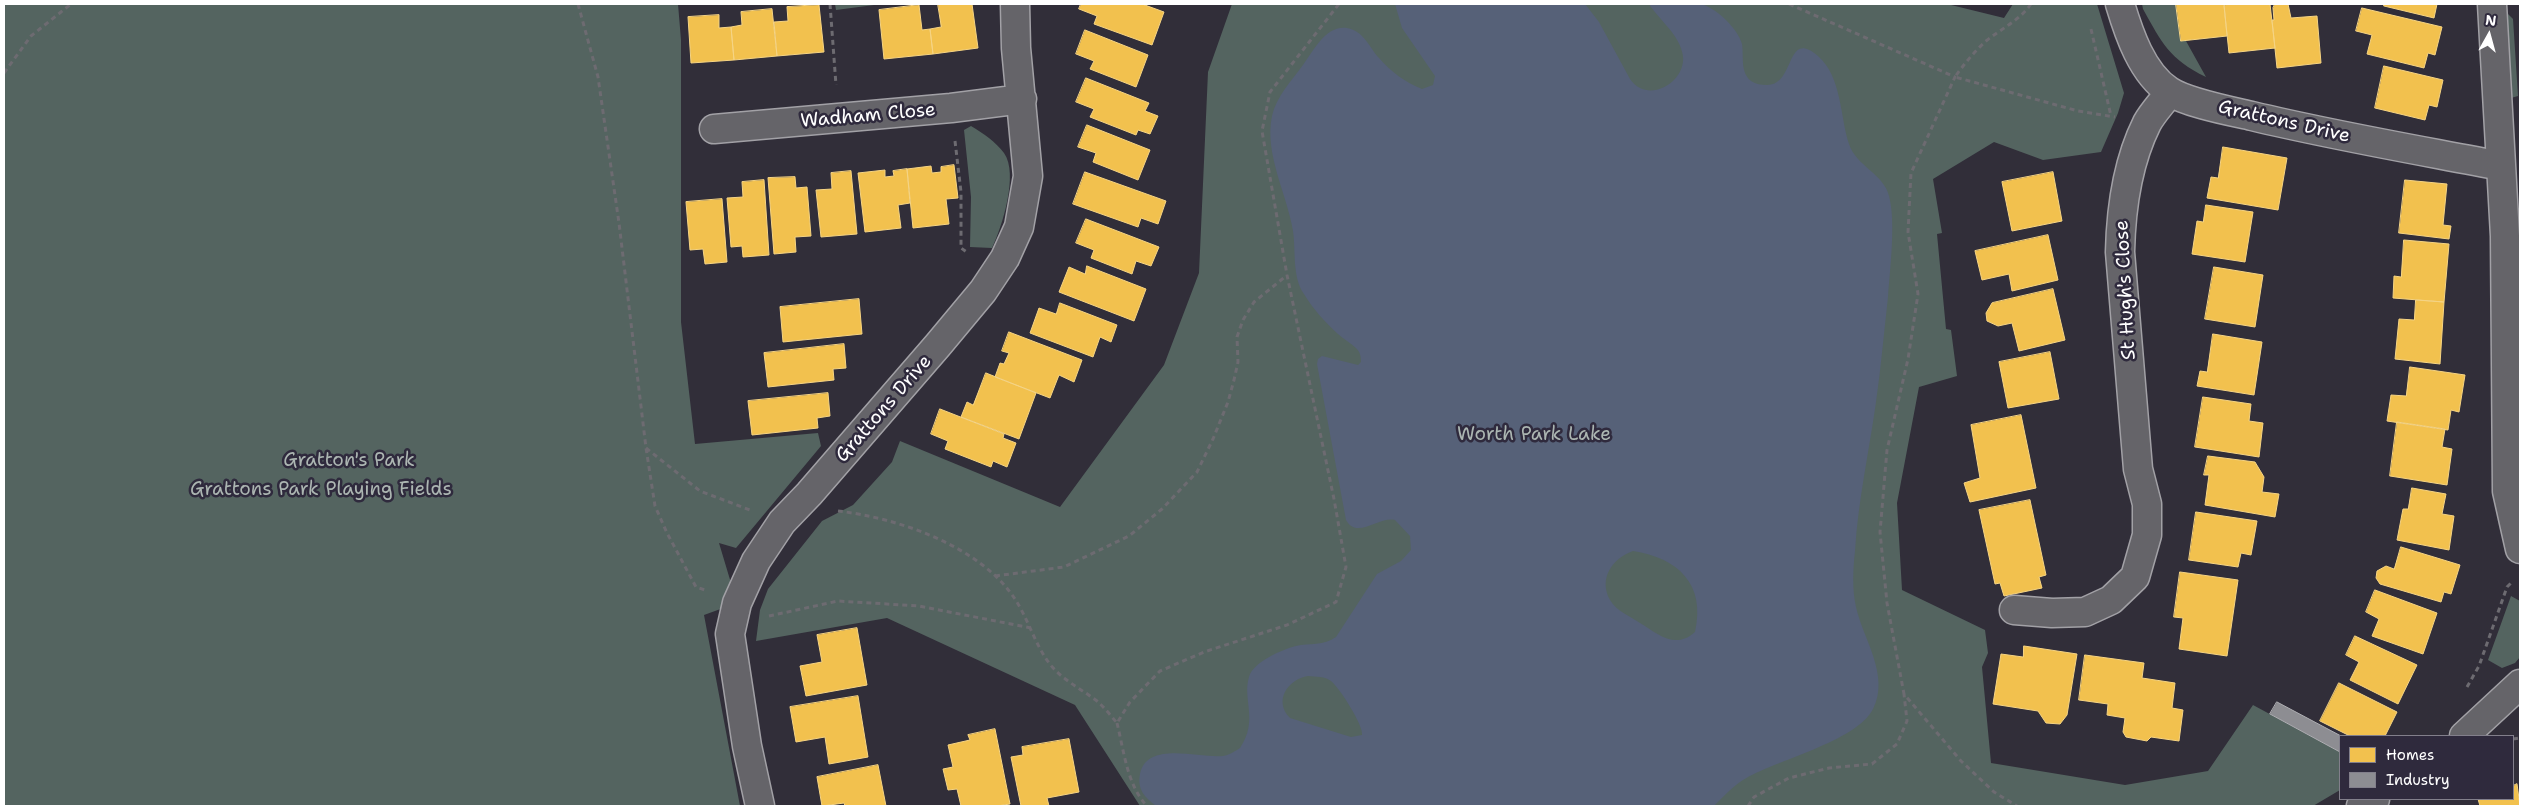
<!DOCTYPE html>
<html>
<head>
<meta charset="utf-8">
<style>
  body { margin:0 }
  #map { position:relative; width:2524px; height:810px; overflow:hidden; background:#312e39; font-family:"Shantell Sans",sans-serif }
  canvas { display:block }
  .frame { position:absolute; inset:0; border:5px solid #fff; pointer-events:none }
  .legend { position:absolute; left:2339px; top:735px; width:175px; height:65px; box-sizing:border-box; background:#2f2a3d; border:1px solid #827f8b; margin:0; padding:6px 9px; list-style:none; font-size:15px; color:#fff }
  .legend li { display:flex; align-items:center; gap:10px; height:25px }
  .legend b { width:25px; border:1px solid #827f8b }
  .north { position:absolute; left:2464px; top:10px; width:50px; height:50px; -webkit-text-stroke:4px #2f2a3d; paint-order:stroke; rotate:7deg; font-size:14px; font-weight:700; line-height:20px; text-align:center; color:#fff }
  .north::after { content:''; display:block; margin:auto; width:18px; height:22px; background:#fff; clip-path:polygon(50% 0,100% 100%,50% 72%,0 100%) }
</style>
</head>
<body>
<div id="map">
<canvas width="2524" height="810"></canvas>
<div class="frame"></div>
<ul class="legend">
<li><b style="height:14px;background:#f2c14e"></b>Homes</li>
<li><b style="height:14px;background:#8d8d92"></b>Industry</li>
</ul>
<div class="north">N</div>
</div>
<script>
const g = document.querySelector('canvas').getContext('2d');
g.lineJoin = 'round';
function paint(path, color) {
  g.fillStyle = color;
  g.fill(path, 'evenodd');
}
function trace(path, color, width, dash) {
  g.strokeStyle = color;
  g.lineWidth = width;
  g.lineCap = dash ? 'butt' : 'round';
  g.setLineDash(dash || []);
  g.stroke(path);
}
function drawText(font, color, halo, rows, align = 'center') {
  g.font = font + ' "Shantell Sans",sans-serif';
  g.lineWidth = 5;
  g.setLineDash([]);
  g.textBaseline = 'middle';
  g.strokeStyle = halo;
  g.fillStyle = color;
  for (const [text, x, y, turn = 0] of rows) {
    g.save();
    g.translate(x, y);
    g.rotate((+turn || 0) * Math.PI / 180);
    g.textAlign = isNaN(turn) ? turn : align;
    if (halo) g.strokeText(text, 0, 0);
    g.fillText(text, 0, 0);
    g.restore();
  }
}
const green = new Path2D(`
  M4,4H678L681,40V322L695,444L818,433L821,446L736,548L719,543L737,603L704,615L740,806H4Z
  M835,4H874V5L836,10Z
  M1232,4H1947L2004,18L2013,4H2097L2124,93L2118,113L2101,152L2043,160L1994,142L1933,179L1942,233L1937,234L1946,329L1951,330L1957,376L1919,387L1897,503L1902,590L1985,630L1988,653L1982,667L1991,763L2125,785L2208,771L2253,705L2340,752V790L2313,806H1140L1075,705L887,618L756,641L760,610L768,589L822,521L853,505L892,462L900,441L1060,507L1164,365L1199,273L1208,72Z
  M2142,4H2176L2181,41H2186L2206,77C2169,59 2162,43 2143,9Z
  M2505,11L2513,19L2518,96L2511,98Z
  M971,126C983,133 996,142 1004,153C1019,174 1002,227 992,248L970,247L971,197L964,130Z
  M2511,596L2520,601V657L2515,663L2502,668L2488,660Z`);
const water = new Path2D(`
  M1395,4H1585L1599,22L1630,79C1648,105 1686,82 1683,56C1680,35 1660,21 1649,4C1662,4 1693,0 1704,5C1718,10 1738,29 1742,44C1744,57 1740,72 1751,81C1756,84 1761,85 1767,85C1796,85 1785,28 1818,56C1842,77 1840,117 1849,144C1856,166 1884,174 1889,196C1896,222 1890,269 1888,297C1884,332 1881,367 1876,402C1869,452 1858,501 1855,551C1853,569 1852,589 1856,607C1863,639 1890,675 1873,709C1856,742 1775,760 1743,780C1732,787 1723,797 1714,806H1156C1145,797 1137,790 1140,774C1147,740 1201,759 1223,756C1230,755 1235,751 1240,748C1259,720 1242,700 1249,677C1253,662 1281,650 1296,646C1309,643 1324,646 1336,637L1377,574L1401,561L1411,550L1410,536L1395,520C1379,516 1357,540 1346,520L1317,364L1318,359L1322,356L1358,365L1361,362C1361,356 1360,352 1356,348C1351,343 1343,339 1338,334C1325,322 1313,309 1304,294C1292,277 1296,251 1293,231C1287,194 1264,154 1272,116C1276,97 1292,80 1303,65C1314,50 1326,25 1347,28C1364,31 1369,47 1379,58C1391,72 1405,82 1422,89L1433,85L1435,76L1402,28ZM1633,551C1678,558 1706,584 1695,632C1675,650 1658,634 1640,623C1630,616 1616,611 1610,600C1598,578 1613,558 1633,551ZM1308,676C1316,677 1325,676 1331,681C1339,687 1364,726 1362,735L1351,737L1290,718C1273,701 1288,679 1308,676Z`);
const homes = new Path2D(`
  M938,4H972L978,48L933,54L930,29L941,27Z
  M1081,4H1142L1164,12L1152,45L1094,24L1097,16L1079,9Z
  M2176,4H2224L2227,36L2181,41Z
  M2227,4H2270L2275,48L2229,53L2224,6Z
  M2275,4H2288L2291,18L2317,16L2321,63L2277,68L2272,20H2274L2273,8Z
  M2384,4H2437L2434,18L2384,6Z
  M819,5L824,52L777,56L774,22L788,21L787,7Z
  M919,5L922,30L930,29L933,54L884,59L879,10Z
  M2362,8L2442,27L2435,55L2428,53L2424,68L2367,54L2372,35L2356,31Z
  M772,9L777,56L734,60L731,27L742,25L741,12Z
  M719,15V28L731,27L734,60L691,63L688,17Z
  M1085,30L1148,55L1136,87L1090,69L1094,61L1076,54Z
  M2384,66L2443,80L2437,107L2429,105L2425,120L2375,108Z
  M1086,78L1149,103L1145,111L1158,116L1150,134L1138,130L1136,135L1090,117L1094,109L1076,102Z
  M1087,125L1150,150L1138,180L1093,162L1096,153L1078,147Z
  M2223,147L2287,158L2278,210L2207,198L2211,177L2218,178Z
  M954,165L958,198L946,199L949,224L913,228L907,169L931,166L932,173L941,172V167Z
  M907,169L910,203L898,205L901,228L865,232L858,173L885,170V177L894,176L893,171Z
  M851,171L857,234L821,237L816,190L832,189L831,173Z
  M1085,172L1166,201L1158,224L1141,218L1138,227L1073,204Z
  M2053,172L2062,221L2012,231L2002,182Z
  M795,177L796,188L807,187L811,236L795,237L796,252L774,254L768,178Z
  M764,180L769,255L743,257L742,246L731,247L727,198L743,197L742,182Z
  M2405,180L2447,184L2443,225L2451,226L2449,239L2399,233Z
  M722,199L727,262L705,264L703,249L690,250L686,202Z
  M2206,205L2253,212L2245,262L2192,254L2197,221L2203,222Z
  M1086,219L1159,247L1151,266L1136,261L1132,274L1091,258L1094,250L1076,243Z
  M2048,235L2058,280L2012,291L2009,274L1982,280L1975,251Z
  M2404,240L2449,244L2444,302L2393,298L2394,276L2401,277Z
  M1087,266L1146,289L1134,321L1059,292L1069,267L1085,274Z
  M2214,267L2263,275L2255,327L2205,319Z
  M2053,289L2065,340L2019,351L2012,323L1998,326L1987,321L1986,313L1992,303Z
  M859,299L862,334L783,342L780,307Z
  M2416,300L2444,302L2440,364L2395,359L2399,319L2414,320Z
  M1060,303L1117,325L1111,342L1100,337L1093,357L1030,333L1039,308L1056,314Z
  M1009,332L1082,360L1074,382L1059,375L1050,398L995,377L1000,363L1004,364L1009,353L1002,351Z
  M2213,334L2262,342L2254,395L2197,386L2200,371L2207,372Z
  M844,344L846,368L833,369L834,380L768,387L764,353Z
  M2050,352L2059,399L2008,408L1999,362Z
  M2410,367L2465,375L2459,412L2451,410L2448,430L2387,421L2391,395L2406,396Z
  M986,373L1036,393L1019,439L961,417L967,402L973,405Z
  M828,393L830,416L817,418L818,428L752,435L748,401Z
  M2203,397L2251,404L2249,421L2263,423L2259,457L2195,447Z
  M940,409L1004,434L1003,438L1016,443L1007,467L993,461L991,467L945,449L948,441L931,434Z
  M2021,415L2036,488L1970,502L1964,483L1980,478L1971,425Z
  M2397,422L2445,429L2442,447L2452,449L2447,485L2390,476Z
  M2208,456L2255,462L2264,477L2262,492L2279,494L2275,517L2205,505L2209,475H2204Z
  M2412,488L2446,494L2442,514L2454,516L2449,550L2397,540L2403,509H2408Z
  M2030,500L2046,575L2039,577L2042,588L2004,596L2000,583L1995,584L1979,510Z
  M2196,512L2257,521L2251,555L2241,553L2238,567L2189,560Z
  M2401,547L2460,565L2451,594L2444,592L2441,602L2380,584L2376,578L2377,571L2386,566L2394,569Z
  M2180,572L2238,580L2227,656L2179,649L2183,618L2174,617Z
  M2375,590L2437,613L2423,654L2372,636L2379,619L2366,612Z
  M857,628L867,685L806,696L800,666L822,662L817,635Z
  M2355,636L2417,665L2398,704L2350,680L2359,662L2346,655Z
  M2024,646L2077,654L2067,715L2060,724L2046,723L2038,711L1993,704L2001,654L2023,657Z
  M2085,655L2144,663L2142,678L2175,683L2172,708L2183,710L2179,741L2151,737L2147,741L2126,737L2123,732L2125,718L2107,715L2108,704L2079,700Z
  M2339,683L2397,712L2385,736H2350L2320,721Z
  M858,696L868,757L829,764L825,737L796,742L790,707Z
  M995,729L1010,804L997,806H961L957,789L948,790L943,769L953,767L948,745L970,740L968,735Z
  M1069,739L1079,792L1047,798L1049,806H1021L1011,757L1023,755L1022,747Z
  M878,765L886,806H845L844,803L822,806L817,777Z
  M2517,784L2520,806H2480L2478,799H2513V786Z`);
const industry = new Path2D(`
  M2277,702L2341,736L2340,752L2270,714Z`);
const path = new Path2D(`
  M578,4L598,77L619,223L646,448L655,506L667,533L696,587L708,591
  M830,4L836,85
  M1789,4L1955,77L1911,173L1908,232L1918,294L1908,359L1887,450L1880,532L1887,603L1904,694L1961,761L1994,792L2017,806
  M2031,4C2019,21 2002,28 1986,41C1974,52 1964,64 1955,77L2078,111L2115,117
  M2091,29L2111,116
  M4,73L31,36L71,4
  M955,141L961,192V248L968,253
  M646,448L700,491L750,510
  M838,511C898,518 980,546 1015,599C1028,619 1035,644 1049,663C1062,680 1080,688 1097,701C1104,707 1111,716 1117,723L1130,702L1160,671L1204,652L1287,625L1336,602L1346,567L1334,499L1287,275L1262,131L1270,92L1339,4
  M995,576L1064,567L1129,536L1162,509L1197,472L1213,439L1228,402L1234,380L1238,362L1237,337L1243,320L1254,302L1286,276
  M769,616L838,601L919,606L1031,628
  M2467,687L2479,666L2507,587L2513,581
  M1117,723C1124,751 1127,785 1147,806
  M2513,739L2520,738
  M1748,806L1754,797L1789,778L1829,768L1872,764L1897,744L1907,721L1904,694`);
const minor = new Path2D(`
  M2120,4C2129,34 2142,73 2169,91C2187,103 2230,111 2252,116C2335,136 2418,150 2501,166
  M2492,4L2505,236L2507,491L2520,549
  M714,129L951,108L1022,99
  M2014,610L2052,613L2085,612L2111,600L2135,577L2147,535V504L2138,469L2120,252C2121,207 2127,163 2147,123C2153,112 2163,102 2170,92
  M2464,736L2520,684
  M760,806L747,746L730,634L737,603L756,561L782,522L809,494L938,345L983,291L1005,258L1019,227L1028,176L1016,48L1015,4
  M2361,806L2375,799`);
const streetNames = [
  ["Wadham Close",868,116,-5],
  ["Grattons Drive",2284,122,13],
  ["St Hugh's Close",2126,290,-93],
  ["Grattons Drive",884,409,-49]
];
const parkNames = [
  ["Worth Park Lake",1534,435],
  ["Gratton's Park",349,461],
  ["Grattons Park Playing Fields",321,490]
];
paint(green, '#546460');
paint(water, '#566178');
paint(homes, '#f2c14e');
trace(homes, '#f6d483', 1);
paint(industry, '#8d8d92');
trace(industry, '#afafb3', 1);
trace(minor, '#a2a1a6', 31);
trace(path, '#6d6b71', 3, [5, 4]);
trace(minor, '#656469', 28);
drawText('19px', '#fff', '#2f2a3d', streetNames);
drawText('19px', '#acb6b2', '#2f2a3d', parkNames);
</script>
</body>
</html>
